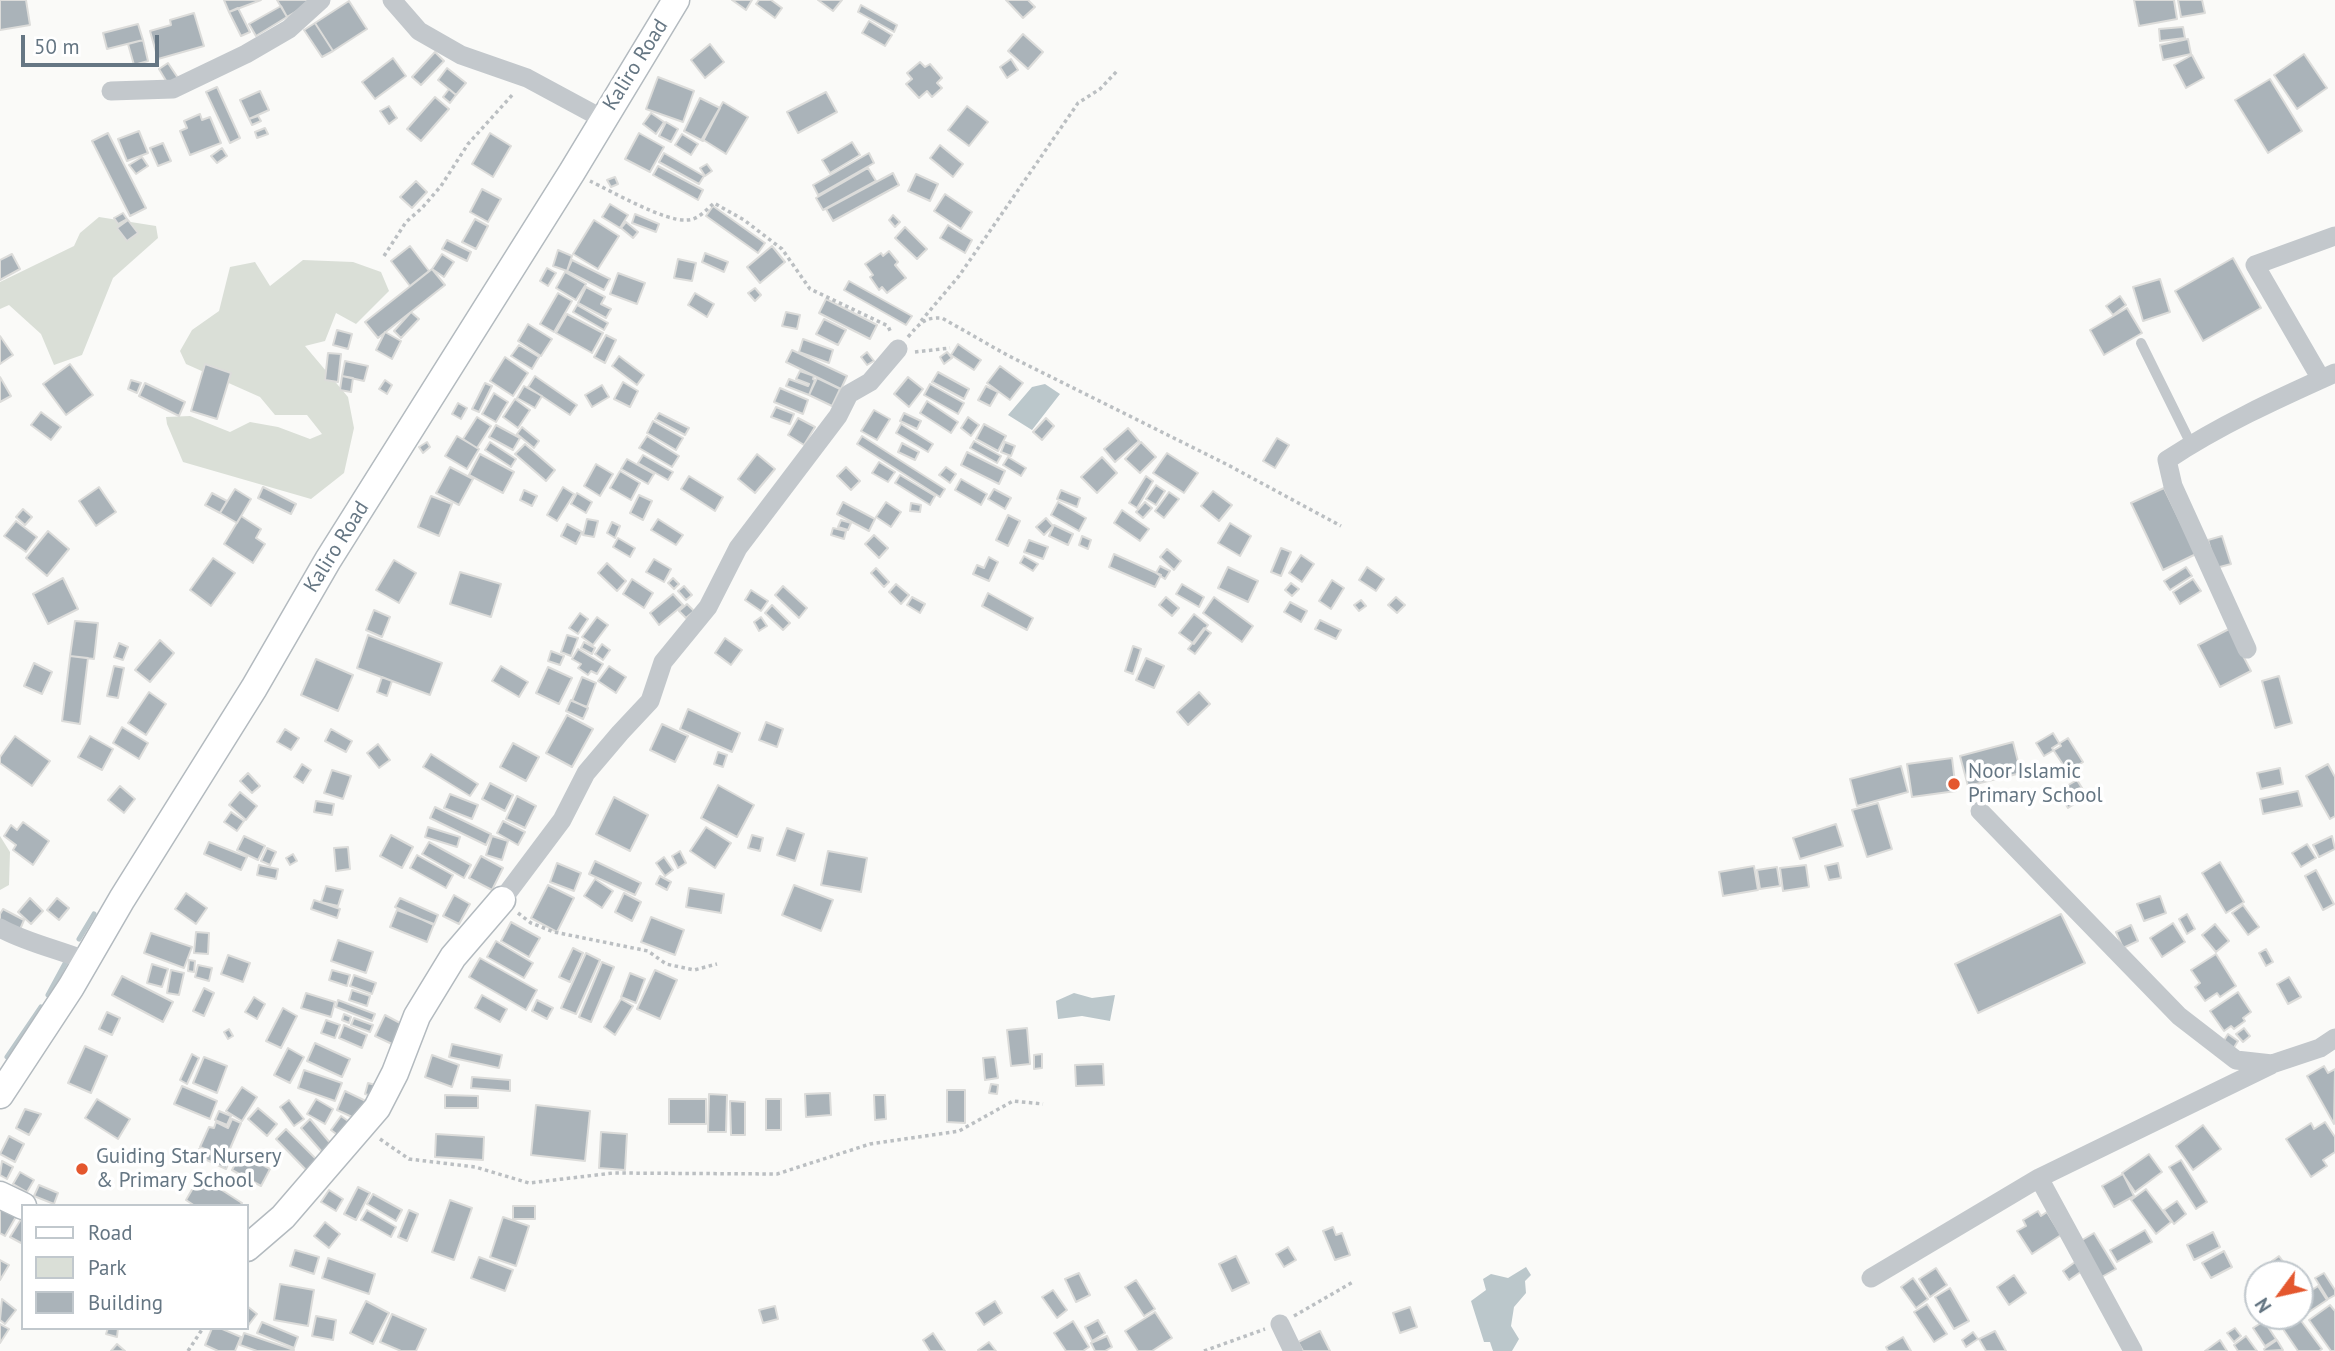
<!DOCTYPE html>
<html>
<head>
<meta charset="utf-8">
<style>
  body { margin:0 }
  #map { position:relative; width:2335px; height:1351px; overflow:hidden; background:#fafaf8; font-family:"PT Sans",sans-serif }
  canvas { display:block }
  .legend { position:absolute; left:21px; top:1204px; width:228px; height:126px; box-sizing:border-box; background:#fff; border:2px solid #c1c8cd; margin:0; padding:9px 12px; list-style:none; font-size:21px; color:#657683 }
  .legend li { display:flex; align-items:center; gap:14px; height:35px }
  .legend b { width:35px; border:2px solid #c1c8cd }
  .north { position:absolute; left:2244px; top:1260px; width:70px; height:70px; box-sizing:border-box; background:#fff; border:2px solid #c1c8cd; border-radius:50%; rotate:237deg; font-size:19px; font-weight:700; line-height:28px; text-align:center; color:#657683 }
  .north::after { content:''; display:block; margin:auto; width:24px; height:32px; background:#e4572e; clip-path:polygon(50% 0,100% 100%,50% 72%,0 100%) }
  .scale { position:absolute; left:21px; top:35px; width:138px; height:32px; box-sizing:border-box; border:4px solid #657683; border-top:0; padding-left:9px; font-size:21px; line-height:24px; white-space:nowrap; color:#657683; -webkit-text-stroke:5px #fff; paint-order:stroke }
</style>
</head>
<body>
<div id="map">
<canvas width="2335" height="1351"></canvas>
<ul class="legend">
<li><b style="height:9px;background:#fff"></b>Road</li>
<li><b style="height:19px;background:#dadfd7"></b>Park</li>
<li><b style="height:19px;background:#aab3b9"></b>Building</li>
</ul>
<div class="north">N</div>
<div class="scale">50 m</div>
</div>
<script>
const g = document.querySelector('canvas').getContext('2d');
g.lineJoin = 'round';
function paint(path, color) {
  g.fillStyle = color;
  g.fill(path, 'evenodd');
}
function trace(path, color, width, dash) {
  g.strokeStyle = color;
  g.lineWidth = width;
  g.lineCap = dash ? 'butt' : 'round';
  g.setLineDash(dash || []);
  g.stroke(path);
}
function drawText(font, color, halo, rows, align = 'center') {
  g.font = font + ' "PT Sans",sans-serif';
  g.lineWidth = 7;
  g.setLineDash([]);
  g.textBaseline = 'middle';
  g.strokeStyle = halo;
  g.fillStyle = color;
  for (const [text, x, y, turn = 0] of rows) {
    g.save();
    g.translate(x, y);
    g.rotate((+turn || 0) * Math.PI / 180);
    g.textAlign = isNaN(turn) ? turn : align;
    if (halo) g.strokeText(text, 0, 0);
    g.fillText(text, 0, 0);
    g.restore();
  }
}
const green = new Path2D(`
  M99,217L156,226L158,238L113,278L82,355L54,365L41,334L9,305L0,309V282L74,246L80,233Z
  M303,260L353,262L381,272L389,291L356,324L336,313L325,341L305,346L348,397L354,428L344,473L311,499L183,462L167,424L166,417L190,416L230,432L250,422L278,427L310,439L322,434L307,415H275L260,397L186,364L180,351L192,330L219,311L230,267L255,262L270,286Z
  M0,836L10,852L9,885L0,890Z`);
const water = new Path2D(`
  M1045,384L1060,394L1032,430L1008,415L1032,387Z
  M1074,993L1092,998L1115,995L1110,1021L1082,1016L1058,1019L1056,1001Z
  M1526,1267L1531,1275L1525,1281L1526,1293L1514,1307L1511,1326L1519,1339L1512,1351H1493L1490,1342H1484L1471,1301L1486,1290L1483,1279L1491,1274L1508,1278Z`);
const stream = new Path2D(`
  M79,939L94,914
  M48,995L68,958
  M7,1057L41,1007`);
const building = new Path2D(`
  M0,0H26L30,25L0,30Z
  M224,0H261L229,12Z
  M277,0H309L311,2L287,17Z
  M732,0H752L746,10Z
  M759,0H771L782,8L775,18L756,4Z
  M818,0H842L833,11Z
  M1006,0H1028L1035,7L1023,18Z
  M2134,0H2174L2177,19L2139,26Z
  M2178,0H2202L2205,13L2181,17Z
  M349,1L367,29L333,51L315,23Z
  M861,5L897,25L894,32L858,12Z
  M281,6L287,17L256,36L249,24Z
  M238,8L250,32L241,36L229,12Z
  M194,13L204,46L158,59L150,31L171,25L170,20Z
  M869,21L892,35L885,46L862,33Z
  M315,23L333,51L322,57L304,30Z
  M138,24L143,40L107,49L103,33Z
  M2183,27L2185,38L2160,41L2159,29Z
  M1023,34L1043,52L1028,69L1008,51Z
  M2188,39L2191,54L2163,60L2160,45Z
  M143,40L148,61L134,65L128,44Z
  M710,44L724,62L705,78L691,60Z
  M435,52L444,61L421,85L412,77Z
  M2304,54L2327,88L2297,109L2274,75Z
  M2192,55L2204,78L2186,88L2174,65Z
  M393,58L406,76L375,99L362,82Z
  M1011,59L1018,70L1007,78L1000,67Z
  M920,62L925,67L930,64L942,78L937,83L942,88L932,97L927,91L919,98L906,84L912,79L907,73Z
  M168,63L178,78L168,84L159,69Z
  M447,68L466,83L456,95L438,80Z
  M658,77L694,91L683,122L646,109Z
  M2270,79L2302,131L2268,153L2235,100Z
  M217,87L240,138L230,143L206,92Z
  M449,89L456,95L450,103L443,97Z
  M260,91L269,110L249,119L240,100Z
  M826,92L837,112L798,133L787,112Z
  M435,97L449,109L421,141L407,129Z
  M700,98L720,108L703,141L684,131Z
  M723,102L748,117L726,154L702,139Z
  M389,106L397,118L389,124L380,111Z
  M967,106L988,122L969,146L948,130Z
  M651,113L664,122L656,134L643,124Z
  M200,114L202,120L210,117L221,143L190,155L180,131L187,128L184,121Z
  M258,116L261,121L252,125L249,119Z
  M666,122L678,129L671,142L659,136Z
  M265,128L268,134L257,138L255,132Z
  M139,131L148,153L127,161L118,139Z
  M108,133L146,208L130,216L92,141Z
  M490,133L511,146L493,177L472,164Z
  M639,133L664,147L650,172L625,159Z
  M682,134L698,144L691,155L675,145Z
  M852,142L860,155L830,173L822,160Z
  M163,143L171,161L158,166L150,148Z
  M940,145L963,164L953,177L930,158Z
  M222,148L227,156L217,163L211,156Z
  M664,153L704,176L699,184L659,162Z
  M869,153L874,163L818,195L813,185Z
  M142,157L148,166L136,174L129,165Z
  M707,164L712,171L705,176L700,168Z
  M658,166L703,190L698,200L653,175Z
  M868,168L876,181L823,210L816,198Z
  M893,173L899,185L833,221L826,209Z
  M916,174L938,184L930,201L908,191Z
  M615,177L618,184L611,187L607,180Z
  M416,181L427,192L412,208L400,197Z
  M482,189L501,199L488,222L470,212Z
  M945,194L972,212L961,229L934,211Z
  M610,204L628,215L620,228L602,217Z
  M713,206L765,243L758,253L706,216Z
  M123,213L127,219L118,224L114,218Z
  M635,214L659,224L656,232L632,223Z
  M893,215L900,222L895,227L889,220Z
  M475,219L488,226L476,249L462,242Z
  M128,220L138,233L127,241L117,228Z
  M594,220L619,236L598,269L573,254Z
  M626,222L638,232L633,238L621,228Z
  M948,225L972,240L965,253L940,238Z
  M905,227L927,249L917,259L895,238Z
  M447,240L471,252L467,261L442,249Z
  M410,246L429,271L410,286L391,261Z
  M772,246L785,262L760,283L747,267Z
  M558,250L572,256L567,271L553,266Z
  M889,251L898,262L895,265L906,278L887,293L882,287L879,290L870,277L873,275L865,264L881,253L883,256Z
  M705,253L728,262L724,272L702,262Z
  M12,254L20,269L0,280V260Z
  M442,254L454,262L444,277L432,269Z
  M2233,258L2261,308L2203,341L2175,291Z
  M678,259L696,263L692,281L674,278Z
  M572,260L610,279L604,290L567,271Z
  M547,268L556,273L548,286L540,281Z
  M432,269L445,285L378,338L365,322Z
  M565,272L586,284L576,300L556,288Z
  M618,273L645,283L637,304L610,294Z
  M2160,279L2170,312L2143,321L2133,287Z
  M849,281L912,316L906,325L844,290Z
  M586,287L605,297L601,304L611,309L606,318L578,303Z
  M755,288L761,295L755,301L748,293Z
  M558,293L572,301L554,332L540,324Z
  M695,293L714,304L707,317L688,305Z
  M2120,296L2126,305L2113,315L2106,306Z
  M826,299L877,325L870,339L819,313Z
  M577,305L608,323L604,330L573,312Z
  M2127,308L2142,333L2104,355L2090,330Z
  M411,312L419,319L401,338L394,331Z
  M786,312L800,315L797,329L782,326Z
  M567,314L603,333L592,353L556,333Z
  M824,319L846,330L838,345L816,334Z
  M528,324L552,339L541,356L518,341Z
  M337,330L352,334L348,349L333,345Z
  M385,332L401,341L392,359L376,350Z
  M606,335L616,340L605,363L594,357Z
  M0,336L13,355L0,364Z
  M803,339L833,350L829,363L799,352Z
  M958,344L981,360L974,370L951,355Z
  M519,345L539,357L532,369L511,356Z
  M792,350L847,376L841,389L786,362Z
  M867,352L874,361L867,365L861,357Z
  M947,352L952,358L944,364L940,357Z
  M328,353L341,354L338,382L325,380Z
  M619,356L644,375L637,385L612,366Z
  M505,357L528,373L513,396L490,381Z
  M345,361L368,366L364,381L342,376Z
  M70,364L93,395L66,415L43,384Z
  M205,364L231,373L217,419L191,411Z
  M1000,366L1023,383L1010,400L987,383Z
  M800,371L814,376L813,379L815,380L809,395L786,386L789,379L808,386L809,384L796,379Z
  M938,372L969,389L964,399L932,382Z
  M342,376L353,378L351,392L340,390Z
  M535,376L577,405L570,415L528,387Z
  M0,377L11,396L0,402Z
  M908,377L923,389L909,407L894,394Z
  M817,378L840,389L832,406L809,395Z
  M131,380L141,383L137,393L128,389Z
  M385,380L392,385L387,394L379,389Z
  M623,382L638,391L630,407L614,399Z
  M145,383L185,402L179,416L139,396Z
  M485,383L492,386L479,412L472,409Z
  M930,384L964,403L958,414L924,395Z
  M602,385L609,397L592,407L585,395Z
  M524,386L542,396L535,408L517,398Z
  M986,386L998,392L990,406L978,400Z
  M780,388L808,400L803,414L774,402Z
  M494,393L508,402L496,422L482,414Z
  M515,399L530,410L518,428L503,417Z
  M927,401L958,422L951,433L920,413Z
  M458,403L467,408L461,419L452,414Z
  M776,407L794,414L790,424L771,417Z
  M874,410L890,419L877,440L861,431Z
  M41,412L61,427L51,440L31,425Z
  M659,413L689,428L685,435L655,419Z
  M904,413L921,421L917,429L900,421Z
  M477,417L491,426L477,448L463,439Z
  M968,417L979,425L971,436L961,428Z
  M798,418L815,427L804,445L788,435Z
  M1046,418L1054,426L1042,440L1033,432Z
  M653,421L683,438L676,450L647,433Z
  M901,424L933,444L928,452L896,433Z
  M984,424L1006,436L998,451L976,439Z
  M496,425L520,438L513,450L489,437Z
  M522,427L539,441L534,448L517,434Z
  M1128,428L1139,441L1115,462L1104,449Z
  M457,436L479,449L467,469L445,456Z
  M647,436L679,456L672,467L639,448Z
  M862,436L945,489L940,497L857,444Z
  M1277,438L1289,445L1275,468L1263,461Z
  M974,441L1001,456L997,463L970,448Z
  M427,442L430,447L423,453L419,447Z
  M490,442L516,459L511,467L485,450Z
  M1005,442L1015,446L1011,456L1001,452Z
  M1141,442L1156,457L1140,473L1125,459Z
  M902,443L919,452L915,460L898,452Z
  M525,444L555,470L546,481L515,454Z
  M967,452L1005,471L999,484L961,465Z
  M1167,453L1198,473L1184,493L1153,473Z
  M480,454L514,472L503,493L469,475Z
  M757,454L775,469L755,493L738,479Z
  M643,455L673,472L668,480L638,463Z
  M1008,457L1026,468L1021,476L1003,465Z
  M1102,457L1117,473L1097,493L1081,477Z
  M627,459L654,474L648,484L621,469Z
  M879,462L895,472L888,482L872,473Z
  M596,464L613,474L600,496L584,486Z
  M450,467L473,479L459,505L436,493Z
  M846,467L860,481L851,490L837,476Z
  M946,467L956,474L950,483L939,475Z
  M620,471L640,483L631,500L610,488Z
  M900,475L935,496L930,505L895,483Z
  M689,476L723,497L715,511L681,489Z
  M1146,476L1153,481L1137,508L1129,503Z
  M961,479L987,494L981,505L955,490Z
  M1156,485L1165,491L1156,505L1146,499Z
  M99,487L116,512L96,526L79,501Z
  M263,487L296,504L291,514L258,498Z
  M563,487L574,494L557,521L547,515Z
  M2164,488L2196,554L2163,570L2131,503Z
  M235,489L251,499L237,523L220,513Z
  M994,489L1011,498L1005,509L988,499Z
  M524,490L537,496L532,506L520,500Z
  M1061,490L1080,498L1077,507L1057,499Z
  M1213,491L1232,505L1219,521L1201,506Z
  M1169,492L1179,499L1164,518L1155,511Z
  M212,493L227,501L220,513L205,505Z
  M577,493L592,502L586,513L571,504Z
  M639,495L652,501L643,520L630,513Z
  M431,496L452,504L439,536L418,527Z
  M843,502L875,519L869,531L837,514Z
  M886,502L901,512L891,527L876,517Z
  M1058,502L1086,518L1079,531L1051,515Z
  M1145,502L1152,508L1143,518L1136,512Z
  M911,503L921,505L920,512L910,511Z
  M23,509L32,517L25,525L16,517Z
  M1122,510L1149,529L1140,541L1114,523Z
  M1008,515L1020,521L1008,546L996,540Z
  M241,516L261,529L256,538L265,544L253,563L224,544Z
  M1046,518L1053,526L1044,535L1036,527Z
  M587,519L598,521L594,537L583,535Z
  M658,519L683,535L676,545L651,530Z
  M841,520L851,523L848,530L838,527Z
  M16,521L37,537L26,552L4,536Z
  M612,522L620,526L615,538L607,533Z
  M1230,523L1251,536L1240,556L1218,543Z
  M567,524L582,532L576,544L561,536Z
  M1054,525L1073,534L1068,545L1049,536Z
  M833,528L846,531L844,539L831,535Z
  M48,531L69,549L47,576L26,558Z
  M874,535L888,548L879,558L865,544Z
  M1082,536L1091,540L1088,549L1079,545Z
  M2222,536L2231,564L2216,568L2208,540Z
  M618,538L635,548L630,557L613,547Z
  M1029,540L1048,547L1043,559L1024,552Z
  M1281,548L1291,552L1281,576L1271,572Z
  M1167,549L1181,561L1174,570L1160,557Z
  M1114,554L1161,575L1155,587L1109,567Z
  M1301,555L1314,564L1302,582L1289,573Z
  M1024,556L1038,564L1033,571L1020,563Z
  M989,557L998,562L989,581L973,574L977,565L984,568Z
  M213,558L235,573L211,606L190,590Z
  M654,559L671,569L664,582L646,572Z
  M394,560L416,573L399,603L376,590Z
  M607,563L626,581L617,591L598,573Z
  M1160,566L1170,571L1165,579L1156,573Z
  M1228,567L1258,581L1248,602L1218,588Z
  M1367,567L1384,579L1376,591L1359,580Z
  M2186,567L2192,576L2170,590L2164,581Z
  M876,568L889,582L884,587L871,573Z
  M460,572L501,584L491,617L450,604Z
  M63,578L78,609L48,624L33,594Z
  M673,578L679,584L674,589L668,583Z
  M632,579L653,593L644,608L623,594Z
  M2193,579L2201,591L2180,604L2173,592Z
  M1332,580L1344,588L1331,609L1319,601Z
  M1291,583L1299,589L1292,596L1285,590Z
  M896,584L909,595L901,604L889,592Z
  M1182,584L1204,597L1199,607L1176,594Z
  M684,586L692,595L686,600L678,591Z
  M783,586L807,608L799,618L775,595Z
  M751,590L768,601L761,611L745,600Z
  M988,593L1033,618L1027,630L982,606Z
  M673,594L683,605L659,625L650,613Z
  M912,597L925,604L920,613L907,605Z
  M1166,597L1179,608L1172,616L1159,605Z
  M1214,597L1253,626L1242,642L1203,613Z
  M1396,597L1405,605L1397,613L1388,605Z
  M1361,600L1366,606L1359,611L1354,605Z
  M1290,602L1307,611L1301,622L1284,612Z
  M687,604L694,611L686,618L679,611Z
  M772,605L790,623L783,630L765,613Z
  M374,610L390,617L382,637L366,630Z
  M580,613L588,619L578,634L569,628Z
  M1194,614L1208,625L1194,644L1179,633Z
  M597,617L608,625L593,645L582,637Z
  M761,617L767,626L759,631L754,622Z
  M1320,620L1341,630L1336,639L1315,629Z
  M75,621L98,623L94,659L70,656Z
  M1204,628L1211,633L1195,654L1188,649Z
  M2229,629L2251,671L2220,687L2198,645Z
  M368,635L442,663L430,695L357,668Z
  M567,635L578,638L571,656L561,652Z
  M725,638L742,650L731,665L715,653Z
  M160,640L174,653L150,682L135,670Z
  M584,642L595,648L592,654L581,648Z
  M119,643L128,647L123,660L114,657Z
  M602,644L610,650L603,660L595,654Z
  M1133,646L1141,649L1133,674L1125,671Z
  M578,649L603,664L597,674L591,671L588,675L578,668L581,664L572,659Z
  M551,651L564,656L560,665L548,661Z
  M70,656L88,658L80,724L62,721Z
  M1146,658L1164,666L1154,688L1136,680Z
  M316,659L353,675L338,711L301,695Z
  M34,663L52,672L42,694L24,686Z
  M114,666L124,668L118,698L107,696Z
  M501,666L528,682L519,697L492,681Z
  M609,666L626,677L616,693L598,681Z
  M548,667L572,678L559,704L536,693Z
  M2279,676L2292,723L2275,728L2262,681Z
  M382,677L392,681L387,696L377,692Z
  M582,677L596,683L587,707L572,701Z
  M149,692L166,704L146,735L128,723Z
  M1199,692L1210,704L1188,725L1177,712Z
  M571,700L588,708L583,719L566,711Z
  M688,709L740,733L732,752L680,729Z
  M567,715L593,729L572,767L546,753Z
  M766,722L783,729L777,747L759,740Z
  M662,724L688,736L675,762L650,750Z
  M122,727L148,743L139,759L113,743Z
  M285,729L299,738L291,750L277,742Z
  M331,729L352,741L346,752L325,741Z
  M2053,733L2061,746L2044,756L2036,743Z
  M15,736L50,761L32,786L0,763V757Z
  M90,736L113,749L102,770L78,757Z
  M2068,738L2083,762L2068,772L2052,748Z
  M2013,742L2021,773L1968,786L1960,756Z
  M513,743L539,757L526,781L500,767Z
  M378,744L390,760L379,768L367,753Z
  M718,752L727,755L723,767L714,764Z
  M431,754L478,784L470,796L423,767Z
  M1952,758L1956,791L1912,797L1907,764Z
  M302,764L311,770L303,783L294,777Z
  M2328,764L2335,777V816L2330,819L2306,776Z
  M1901,766L1908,792L1857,806L1850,779Z
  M2280,768L2283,784L2261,789L2257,773Z
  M332,770L351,776L343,799L324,793Z
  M248,773L260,786L252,793L240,781Z
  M2077,780L2087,796L2068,808L2058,791Z
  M490,783L513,795L505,811L482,799Z
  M718,785L754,805L737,837L701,818Z
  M120,786L135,799L124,813L108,800Z
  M2298,791L2302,806L2263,814L2260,799Z
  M240,792L257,806L246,820L229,805Z
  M450,794L478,805L472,819L444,808Z
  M517,796L536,806L525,828L506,819Z
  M614,797L648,815L630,851L596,834Z
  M316,801L334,804L332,815L314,812Z
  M1878,803L1892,849L1867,857L1852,810Z
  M435,807L491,834L486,845L430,818Z
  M231,812L244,821L237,831L224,822Z
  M503,821L525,832L518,845L497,833Z
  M23,822L49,841L33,865L13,850L16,845L4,836L11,825L17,830Z
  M1836,824L1843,846L1800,859L1793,838Z
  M428,827L460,837L457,847L425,837Z
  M706,827L731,843L715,868L690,851Z
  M787,828L804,834L795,861L777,855Z
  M391,835L413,847L402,868L380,856Z
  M752,835L763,838L760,851L748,848Z
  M244,836L265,846L258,860L237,850Z
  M492,836L508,841L502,860L486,855Z
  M2332,836L2335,849L2319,857L2313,845Z
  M209,842L247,857L241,870L204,854Z
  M429,842L471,865L464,878L422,854Z
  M2307,844L2316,858L2301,867L2292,853Z
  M348,847L350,869L336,871L334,848Z
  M267,848L276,852L270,865L261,861Z
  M680,851L686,863L678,868L672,856Z
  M828,851L867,858L861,892L821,885Z
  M293,854L297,861L290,865L286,858Z
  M417,855L453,875L446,888L410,868Z
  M481,856L503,868L492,890L469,878Z
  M664,857L673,870L665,876L656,863Z
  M595,861L641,883L635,895L589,874Z
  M2220,862L2244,902L2226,913L2202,873Z
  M557,863L581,873L574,891L550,882Z
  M1838,863L1841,878L1829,880L1825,866Z
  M259,865L278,869L276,879L257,875Z
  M1806,865L1809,887L1783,891L1780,868Z
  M1754,866L1758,890L1723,896L1719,872Z
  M1777,867L1780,886L1760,889L1757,870Z
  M2316,870L2334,904L2323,910L2305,876Z
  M660,876L671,882L667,890L656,884Z
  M595,879L613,891L602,908L584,896Z
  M548,885L574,898L557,932L531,918Z
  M794,885L833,900L821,931L782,915Z
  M326,886L343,890L338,906L321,902Z
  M689,888L724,894L721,913L686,907Z
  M186,893L207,908L196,924L175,909Z
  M624,893L641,902L632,921L615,912Z
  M454,895L470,904L459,924L443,916Z
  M2160,896L2166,913L2144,921L2137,904Z
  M30,898L43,911L31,924L18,912Z
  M57,898L69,908L59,920L47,910Z
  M400,898L438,915L434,925L395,907Z
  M314,900L340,909L337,918L311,909Z
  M2243,905L2259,927L2248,935L2232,913Z
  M3,909L24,920L19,932L0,923V914Z
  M397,910L434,924L427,942L390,927Z
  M2061,914L2085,963L1978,1013L1955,964Z
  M2187,914L2195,929L2187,934L2179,919Z
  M651,917L684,930L675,955L641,942Z
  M511,922L540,938L529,957L501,941Z
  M2173,923L2185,942L2162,957L2150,938Z
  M2215,924L2229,941L2216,952L2202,935Z
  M2131,925L2138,941L2123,948L2116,932Z
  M196,932L209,933L208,954L194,953Z
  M151,933L192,947L184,968L144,953Z
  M338,940L373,952L366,973L331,961Z
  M496,941L533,963L524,978L487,957Z
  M573,948L583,953L570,982L559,977Z
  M2266,949L2273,962L2266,966L2259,953Z
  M586,953L600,960L576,1014L561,1008Z
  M2216,954L2236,986L2220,997L2217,993L2205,1001L2195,987L2200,983L2191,970Z
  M228,955L250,963L243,982L221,974Z
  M480,958L537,990L526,1010L469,977Z
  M189,960L195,961L194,972L188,971Z
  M602,962L614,967L591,1022L579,1017Z
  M152,964L168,969L162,987L147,983Z
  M198,965L212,968L209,981L195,977Z
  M171,970L184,973L179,995L167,993Z
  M332,970L350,975L347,986L329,980Z
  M655,970L677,980L660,1019L637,1009Z
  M630,973L645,979L636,1003L621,997Z
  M354,975L376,983L372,994L350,986Z
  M122,976L173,1002L163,1022L112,995Z
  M2289,977L2301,997L2288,1004L2277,984Z
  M204,988L214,993L204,1016L193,1011Z
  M352,990L370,996L367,1006L349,1000Z
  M2238,992L2251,1012L2243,1018L2245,1021L2234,1029L2231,1026L2224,1031L2210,1011Z
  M306,993L335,1002L331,1017L301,1008Z
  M482,995L507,1009L500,1022L475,1008Z
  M254,997L265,1004L257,1019L245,1012Z
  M621,999L633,1006L615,1035L604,1027Z
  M338,1000L375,1014L372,1021L336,1007Z
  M537,1000L553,1008L547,1019L532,1011Z
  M283,1008L297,1016L281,1048L266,1041Z
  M107,1012L120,1018L112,1035L99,1029Z
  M344,1014L351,1017L349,1023L342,1020Z
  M385,1015L402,1024L392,1044L375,1036Z
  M354,1018L373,1025L370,1032L351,1025Z
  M326,1020L340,1025L335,1038L321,1033Z
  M344,1025L367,1035L362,1048L339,1038Z
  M1027,1028L1030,1064L1011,1066L1007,1030Z
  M2244,1028L2250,1036L2243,1042L2236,1034Z
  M229,1029L233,1036L228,1039L224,1032Z
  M2228,1034L2238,1041L2233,1049L2223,1042Z
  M315,1043L350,1059L342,1077L307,1061Z
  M452,1044L502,1055L499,1068L449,1057Z
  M85,1046L107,1056L91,1093L68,1083Z
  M288,1048L304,1057L290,1083L274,1075Z
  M192,1054L199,1058L187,1084L180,1080Z
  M1042,1054V1068L1034,1069V1055Z
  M432,1055L459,1065L452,1087L425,1077Z
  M204,1057L227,1066L217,1093L193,1083Z
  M995,1057L998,1078L985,1080L983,1058Z
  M1103,1064L1104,1085L1076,1086L1075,1065Z
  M2324,1066L2328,1073L2335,1069L2334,1124L2307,1076Z
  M304,1070L342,1083L335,1101L298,1088Z
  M472,1077L510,1080V1091L471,1088Z
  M368,1083L379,1086L375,1097L365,1094Z
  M991,1084L998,1085L997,1094L989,1093Z
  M182,1086L217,1101L210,1119L174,1104Z
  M242,1087L257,1097L242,1121L226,1111Z
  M947,1090H965V1123L947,1122Z
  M345,1091L372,1104L363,1122L337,1110Z
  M830,1093L831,1115L806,1117L805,1094Z
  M709,1094L727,1095L726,1132H708Z
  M445,1095L478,1096V1108H445Z
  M874,1095H885L886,1119L875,1120Z
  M97,1099L130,1119L118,1139L85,1118Z
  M316,1099L333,1109L325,1124L307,1114Z
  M669,1099H706V1124H669Z
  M766,1099H781V1130H766Z
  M289,1100L304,1119L294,1126L280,1107Z
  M730,1101L745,1102V1135H731Z
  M536,1105L590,1111L585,1161L531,1155Z
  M258,1108L277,1124L267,1136L248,1119Z
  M25,1109L41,1114L29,1135L16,1128Z
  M219,1111L231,1116L227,1125L215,1120Z
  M341,1116L355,1126L344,1140L331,1130Z
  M232,1119L241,1123L226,1158L200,1147L209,1127L214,1128L216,1122L228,1128Z
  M310,1119L331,1144L322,1152L301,1128Z
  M2325,1122L2335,1137V1152L2323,1160L2327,1166L2311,1177L2286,1139L2311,1123L2314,1129Z
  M2203,1125L2221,1149L2193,1170L2176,1146Z
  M286,1129L319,1162L309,1173L276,1139Z
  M601,1132L627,1134L625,1170L599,1168Z
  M436,1134L484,1137L483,1160L435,1157Z
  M9,1136L24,1144L15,1162L0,1154Z
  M199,1149L229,1162L226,1169L196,1155Z
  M241,1153L270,1169L261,1186L232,1170Z
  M2149,1154L2162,1172L2135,1192L2122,1173Z
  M2181,1160L2207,1202L2196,1209L2169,1167Z
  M2,1161L13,1167L7,1179L0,1175Z
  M20,1172L34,1180L27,1192L13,1184Z
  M2123,1174L2134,1196L2114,1207L2102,1186Z
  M200,1176L242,1203L240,1206H195L186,1200Z
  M39,1185L58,1193L54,1204L34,1196Z
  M358,1187L370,1193L356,1220L344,1214Z
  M2146,1189L2171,1222L2156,1234L2131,1200Z
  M329,1190L343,1199L336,1211L321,1202Z
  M373,1194L402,1210L396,1221L367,1204Z
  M450,1200L472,1208L454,1260L432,1252Z
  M2177,1201L2186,1214L2174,1224L2164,1210Z
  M0,1205L17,1215L5,1236L0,1233Z
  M513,1206H535V1219H513Z
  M367,1210L396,1227L391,1237L361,1220Z
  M409,1210L418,1214L407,1241L398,1237Z
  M2038,1211L2041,1216L2047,1212L2061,1235L2032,1254L2017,1231L2026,1226L2023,1220Z
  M23,1216V1244L10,1237Z
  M503,1217L529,1226L516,1266L490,1257Z
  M325,1222L340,1234L329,1248L314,1236Z
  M1333,1227L1336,1235L1342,1233L1350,1255L1335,1260L1323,1231Z
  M2145,1230L2152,1242L2117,1262L2110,1250Z
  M2213,1232L2220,1247L2194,1260L2187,1245Z
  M2094,1233L2116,1269L2098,1279L2077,1243Z
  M1288,1247L1296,1260L1284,1267L1276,1254Z
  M295,1250L319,1257L314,1274L290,1266Z
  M2224,1251L2232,1267L2211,1278L2202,1263Z
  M1236,1256L1249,1283L1232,1291L1219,1264Z
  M2279,1256L2292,1274H2258L2257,1272Z
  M479,1257L513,1270L505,1291L471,1278Z
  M328,1258L375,1274L369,1294L322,1278Z
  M0,1260L9,1265L0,1280Z
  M2075,1262L2082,1271L2069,1280L2063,1271Z
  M1936,1268L1947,1285L1930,1297L1919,1279Z
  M1079,1273L1090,1295L1076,1302L1065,1279Z
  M2324,1273L2335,1290V1295L2328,1299L2315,1278Z
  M2014,1275L2026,1293L2009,1305L1997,1287Z
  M1913,1278L1928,1299L1916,1308L1901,1287Z
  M1136,1280L1155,1309L1144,1316L1125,1287Z
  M280,1284L314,1290L308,1326L274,1320Z
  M2318,1286L2327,1300L2306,1314L2300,1306V1298Z
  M1950,1288L1969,1321L1954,1329L1935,1297Z
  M1053,1290L1067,1310L1057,1318L1042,1297Z
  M2,1299L16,1310L5,1324L0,1320Z
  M366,1301L389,1313L373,1344L350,1333Z
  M995,1301L1002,1313L984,1325L976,1313Z
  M1927,1304L1947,1334L1934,1342L1914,1312Z
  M2330,1305L2335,1311V1351H2331L2309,1320Z
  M247,1306L257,1314L247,1327Z
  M775,1306L778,1319L763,1323L759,1310Z
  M1410,1307L1417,1327L1400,1333L1393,1313Z
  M1155,1312L1172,1338L1152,1351H1138L1125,1331Z
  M392,1314L426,1329L416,1351H401L380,1342Z
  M316,1316L336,1320L333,1340L312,1336Z
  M2299,1318L2322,1349L2319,1351H2298L2283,1329Z
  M1098,1320L1105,1333L1092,1341L1085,1327Z
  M1073,1321L1089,1347L1083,1351H1066L1054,1333Z
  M2264,1321L2276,1339L2265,1346L2253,1328Z
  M262,1322L298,1337L294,1348L257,1333Z
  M0,1324L9,1329L0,1343Z
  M108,1328H118L117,1337L106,1334Z
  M212,1328H220L241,1337L235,1351H218L205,1345Z
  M2235,1328L2241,1336L2234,1342L2227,1333Z
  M1320,1331L1330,1351H1303L1298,1342Z
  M1995,1331L2006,1351H1986L1979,1339Z
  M1973,1332L1978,1339L1966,1347L1962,1340Z
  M244,1333L294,1350L293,1351H257L240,1345Z
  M933,1333L945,1351H930L923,1340Z
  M1107,1336L1112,1347L1105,1351H1095L1091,1343Z
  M2246,1336L2257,1351H2238L2234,1345Z
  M1903,1337L1911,1351H1888L1886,1347Z
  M2220,1340L2227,1351H2205Z
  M2277,1340L2283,1350L2265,1351L2264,1349Z
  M989,1342L996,1351H979L978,1350Z
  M117,1344L125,1351H111Z`);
const path = new Path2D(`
  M590,181C611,191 665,222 687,220C698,220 706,210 714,203L744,220L782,249L810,289L888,326L891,333
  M384,256L406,222L422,208L441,186L468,144L514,93
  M921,321L959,276L1078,103L1100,89L1118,70
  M908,337C919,324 924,317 942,318L1007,355L1228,465L1341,526
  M915,352L950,348
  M518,913L531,923L554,932L648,951L666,964L694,970L717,964
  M380,1139L409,1159L475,1167L529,1183L613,1173L777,1174L870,1144L959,1131L1013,1101L1043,1104
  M1294,1316L1353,1282
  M188,1351L203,1328
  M1204,1351L1265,1329`);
const lane = new Path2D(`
  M2141,343L2191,444`);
const street = new Path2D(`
  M392,0L419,31L461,55L527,78L603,119
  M111,91L173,89L246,54L289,29L321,0
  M2321,379L2255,265L2335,236
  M2247,649L2173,486L2167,460C2220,425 2277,399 2335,373
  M1980,811L2179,1016L2236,1060L2272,1064L2320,1048L2335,1038
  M502,900L562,820L586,773L620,733L650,701L663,662L708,607L738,548L838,416L849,394L870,382L898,349
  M0,928C27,943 58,949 87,961
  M2039,1178L2271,1065
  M1871,1278L2039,1178L2133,1351
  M1280,1324L1293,1351`);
const secondary = new Path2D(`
  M0,1095L71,987L122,899L254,688L328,560L572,172L676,0
  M0,1195L23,1206
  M247,1248L283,1217L377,1108L395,1073L417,1016L453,957L502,900`);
const markers = [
  [1954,784,7,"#e4572e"],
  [82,1169,7,"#e4572e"]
];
const streetNames = [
  ["Kaliro Road",636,65,-58],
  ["Kaliro Road",337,547,-58]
];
const poiNames = [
  ["Noor Islamic",1968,772],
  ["Primary School",1968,796],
  ["Guiding Star Nursery",96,1157],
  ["& Primary School",96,1181]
];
paint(green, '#dadfd7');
paint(water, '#bbc7cb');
trace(stream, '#bbc7cb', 5);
paint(building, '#aab3b9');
trace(building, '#dcdcda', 2);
trace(secondary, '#b3babf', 29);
trace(path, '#bbbfc2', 3.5, [3.5, 3.5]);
trace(lane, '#c3c8cc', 10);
trace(street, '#c3c8cc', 19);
trace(secondary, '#fff', 26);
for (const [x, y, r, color] of markers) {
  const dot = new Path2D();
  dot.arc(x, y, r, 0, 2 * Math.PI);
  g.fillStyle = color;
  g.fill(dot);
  trace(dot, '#fff', 2.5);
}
drawText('21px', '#657683', '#fff', streetNames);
drawText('21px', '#657683', '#fff', poiNames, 'left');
</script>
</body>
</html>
